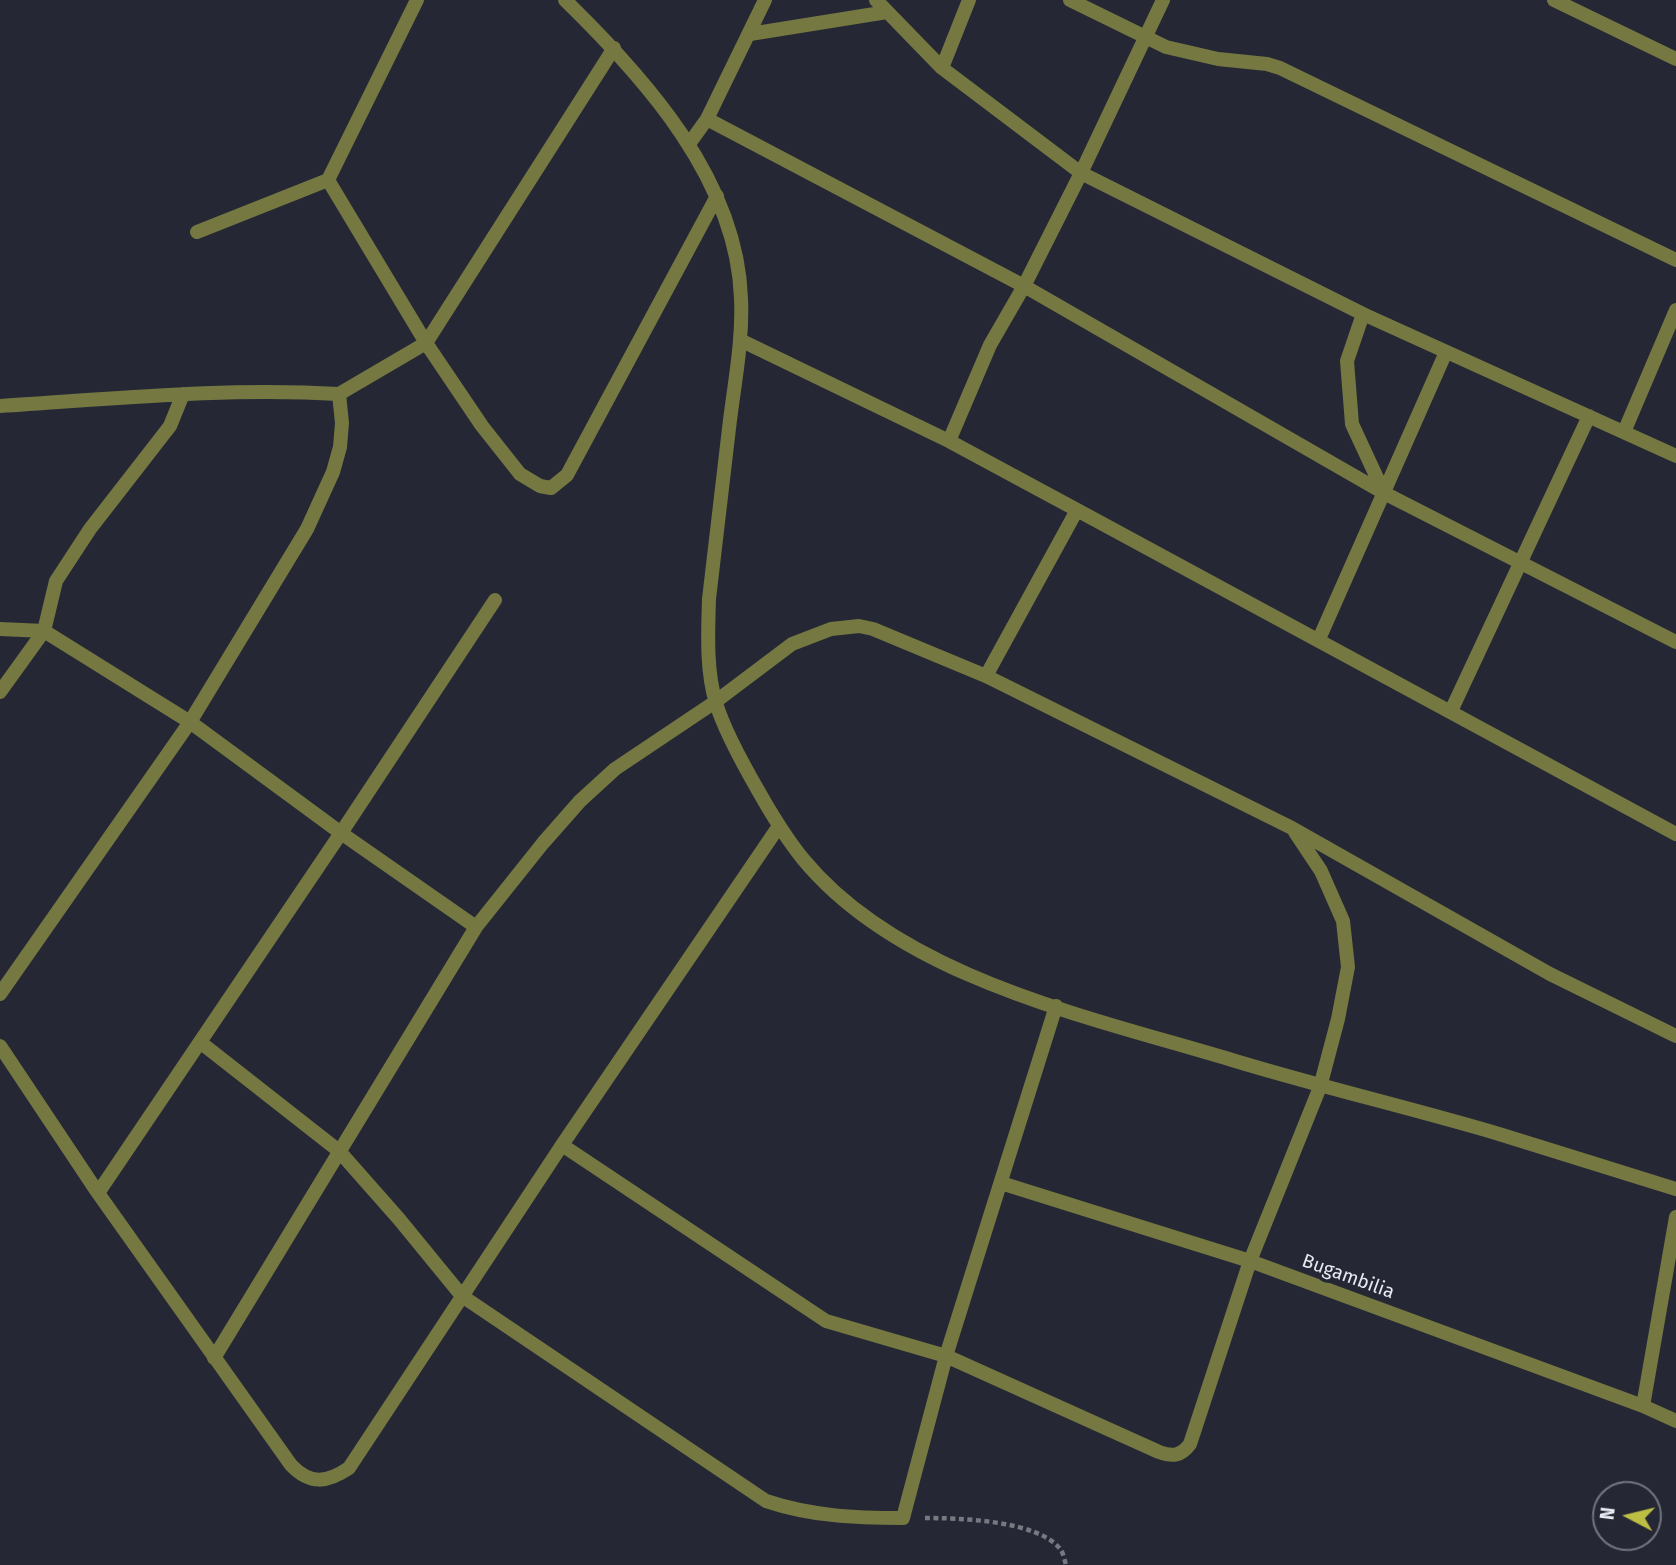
<!DOCTYPE html>
<html>
<head>
<meta charset="utf-8">
<style>
  body { margin:0 }
  #map { position:relative; width:1676px; height:1565px; overflow:hidden; background:#252834; font-family:"Fira Sans",sans-serif }
  canvas { display:block }
  .north { position:absolute; left:1592px; top:1481px; width:70px; height:70px; box-sizing:border-box; background:#252834; border:2px solid #737580; border-radius:50%; rotate:277deg; font-size:19px; font-weight:700; line-height:28px; text-align:center; color:#e7e9f1 }
  .north::after { content:''; display:block; margin:auto; width:24px; height:32px; background:#bcbf44; clip-path:polygon(50% 0,100% 100%,50% 72%,0 100%) }
</style>
</head>
<body>
<div id="map">
<canvas width="1676" height="1565"></canvas>
<div class="north">N</div>
</div>
<script>
const g = document.querySelector('canvas').getContext('2d');
g.lineJoin = 'round';
function trace(path, color, width, dash) {
  g.strokeStyle = color;
  g.lineWidth = width;
  g.lineCap = dash ? 'butt' : 'round';
  g.setLineDash(dash || []);
  g.stroke(path);
}
function drawText(font, color, halo, rows, align = 'center') {
  g.font = font + ' "Fira Sans",sans-serif';
  g.lineWidth = 7;
  g.setLineDash([]);
  g.textBaseline = 'middle';
  g.strokeStyle = halo;
  g.fillStyle = color;
  for (const [text, x, y, turn = 0] of rows) {
    g.save();
    g.translate(x, y);
    g.rotate((+turn || 0) * Math.PI / 180);
    g.textAlign = isNaN(turn) ? turn : align;
    if (halo) g.strokeText(text, 0, 0);
    g.fillText(text, 0, 0);
    g.restore();
  }
}
const path = new Path2D(`
  M925,1518C958,1518 1039,1520 1061,1550C1063,1553 1065,1561 1066,1565`);
const minor = new Path2D(`
  M565,0C645,78 737,180 741,298C743,339 735,380 730,420C723,479 716,539 709,599C708,632 706,671 716,703C724,730 744,766 759,792C772,815 786,838 803,859C901,978 1090,1017 1232,1060C1321,1087 1411,1108 1499,1134C1558,1152 1617,1171 1676,1189
  M876,0L942,68L1081,173L1363,314L1676,456
  M1070,0L1166,47L1218,59L1267,64L1280,68L1676,260
  M1554,0L1676,59
  M750,34L887,12
  M942,68L969,0
  M707,119L1024,286L1384,493L1676,642
  M689,144L707,119L765,0
  M328,180L426,343L482,426L520,474L540,486L551,488L567,475L717,196
  M197,232L328,180L417,0
  M1363,314L1347,361L1352,424L1384,493
  M740,340L949,441
  M0,406C112,399 226,387 339,394
  M1624,432L1676,310
  M1077,510L1676,834
  M0,629L44,631L190,722L341,833L476,927
  M1319,639L1446,352
  M986,676L1077,510L949,441L990,345L1024,286L1081,173L1163,0
  M0,692L44,631L56,581L90,529L170,426L183,394
  M1451,711L1589,416
  M0,994L190,722L307,529L333,472L340,447L342,423L339,394L426,343L614,48
  M200,1042L339,1151L399,1219L462,1296L766,1501C811,1516 855,1518 903,1518L946,1356L1056,1006
  M0,1046L98,1193L291,1465C310,1485 327,1483 349,1468L562,1145L779,826
  M562,1145L826,1321L946,1356L1159,1452C1173,1457 1181,1456 1190,1444L1250,1261L1320,1087L1338,1019L1348,967L1343,921L1321,871L1295,832
  M1001,1183L1250,1261L1643,1406L1676,1421
  M98,1193L341,833L495,600
  M214,1358L476,927L543,843L580,801L615,769L715,702L792,644L831,629L859,626L873,629L986,676L1292,828L1550,974L1676,1036
  M1643,1406L1676,1217`);
const streetNames = [
  ["Bugambilia",1348,1277,20]
];
trace(path, '#767882', 4.5, [5, 3.5]);
trace(minor, '#757841', 14);
drawText('19px', '#e7e9f1', '#252834', streetNames);
</script>
</body>
</html>
